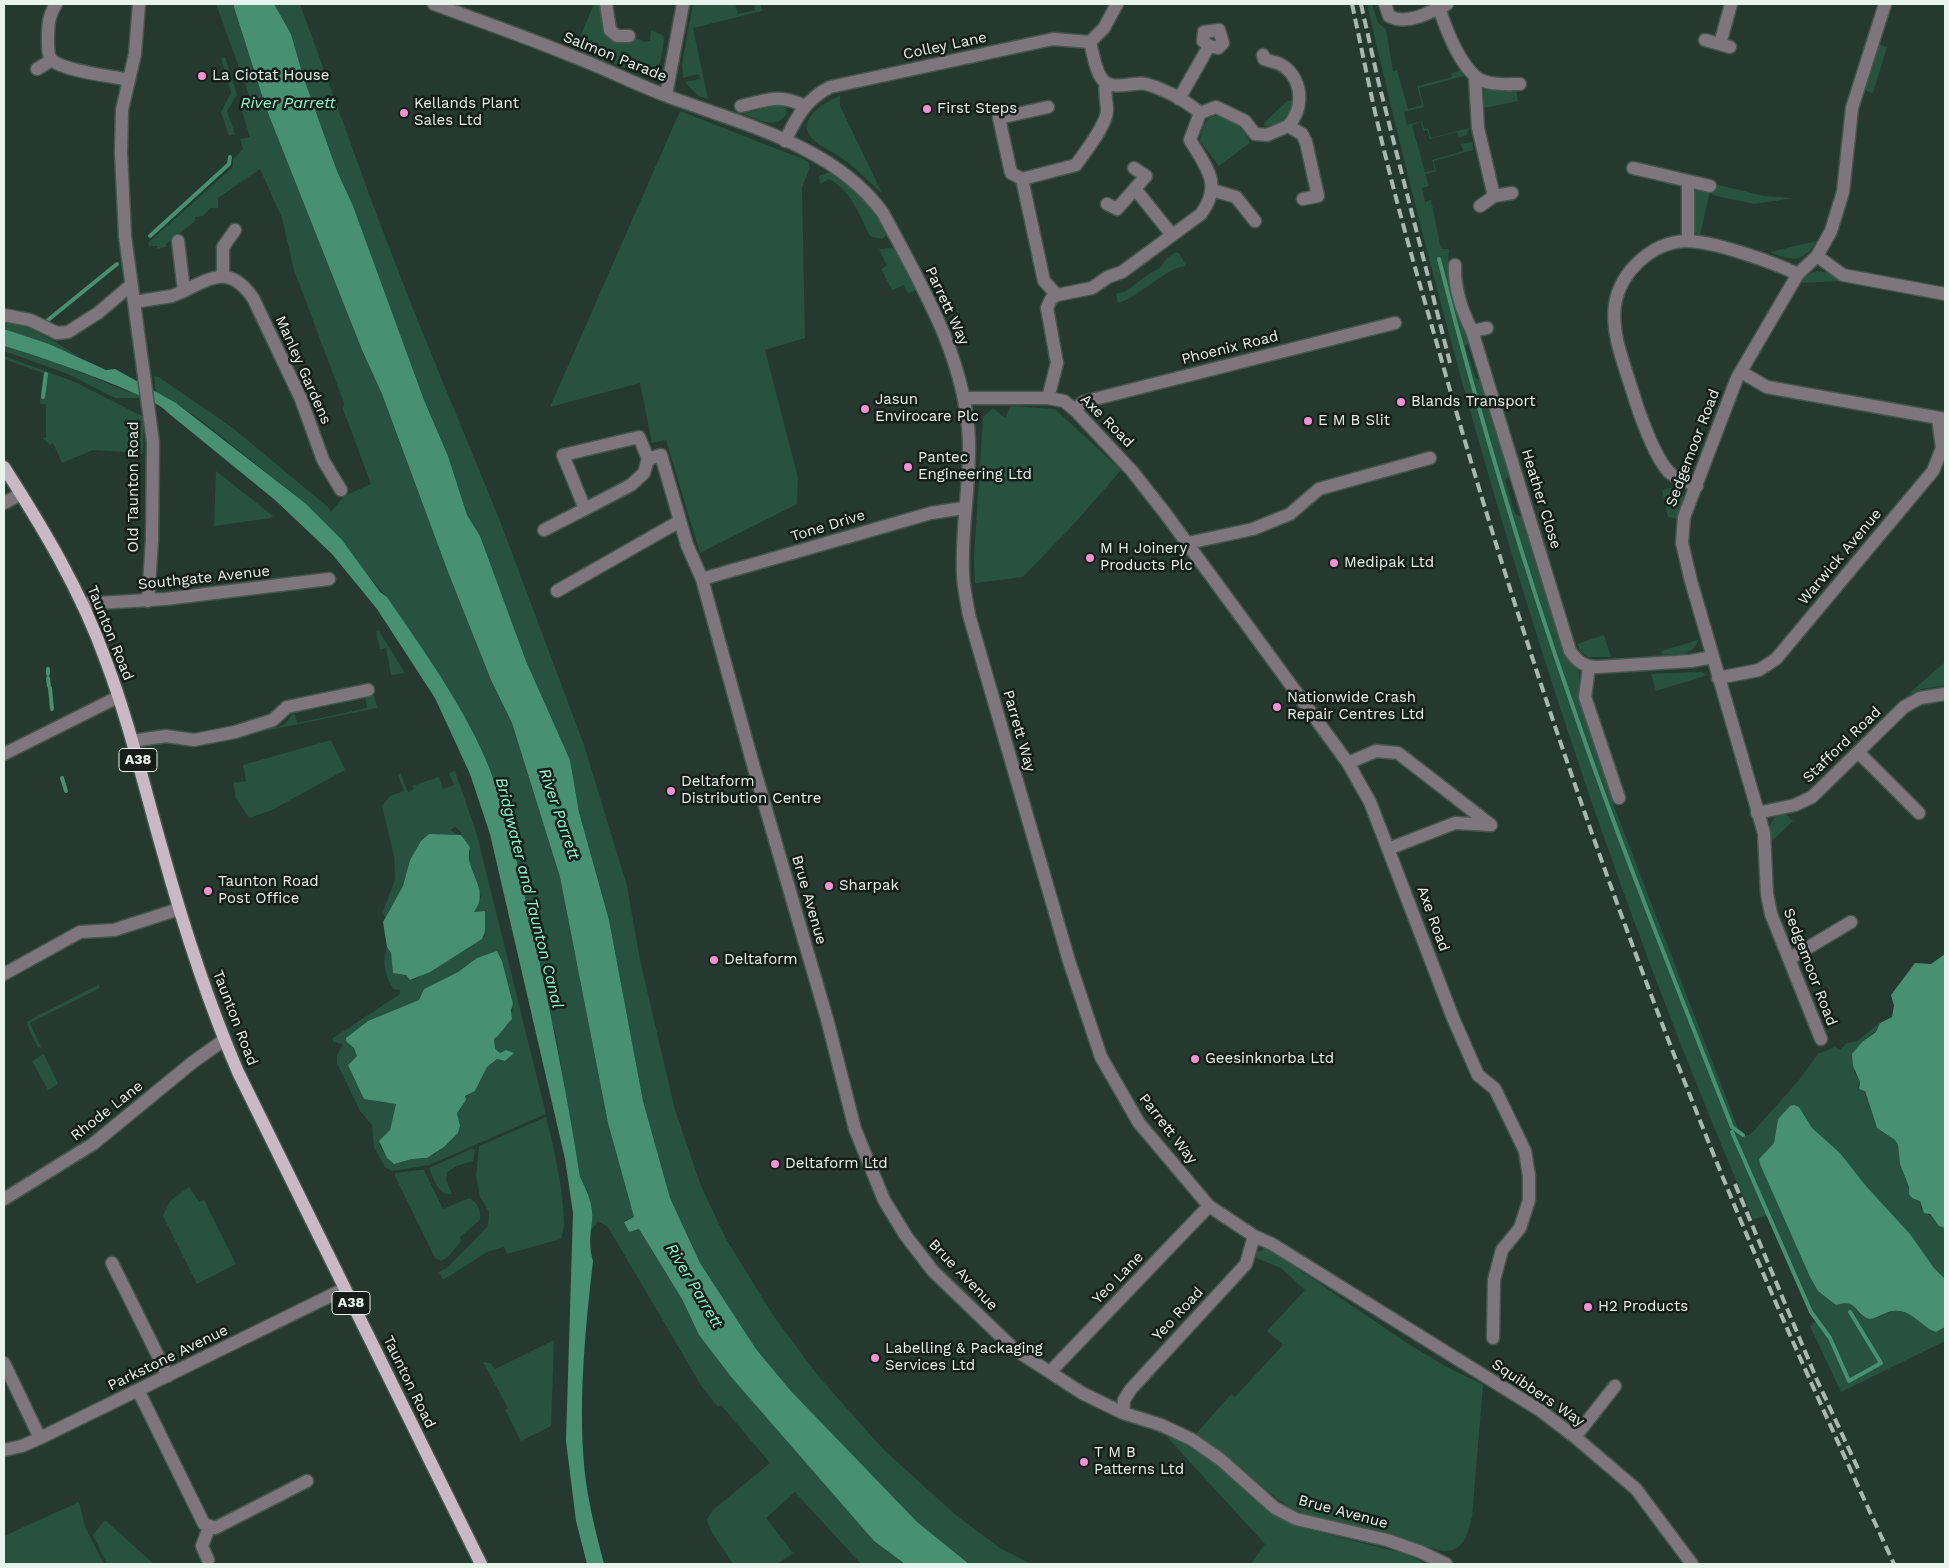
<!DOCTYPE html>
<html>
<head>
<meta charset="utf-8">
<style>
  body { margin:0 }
  #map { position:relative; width:1949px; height:1568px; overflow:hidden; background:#253930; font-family:"Work Sans",sans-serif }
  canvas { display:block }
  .frame { position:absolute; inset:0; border:5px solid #e7f3ed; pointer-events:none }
</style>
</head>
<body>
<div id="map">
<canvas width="1949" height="1568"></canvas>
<div class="frame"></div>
</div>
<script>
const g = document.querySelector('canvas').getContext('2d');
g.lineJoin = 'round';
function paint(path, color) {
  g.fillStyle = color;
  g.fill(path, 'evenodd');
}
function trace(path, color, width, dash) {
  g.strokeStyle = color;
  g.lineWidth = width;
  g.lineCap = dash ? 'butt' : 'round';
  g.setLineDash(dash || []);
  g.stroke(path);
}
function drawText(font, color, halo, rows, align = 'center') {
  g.font = font + ' "Work Sans",sans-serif';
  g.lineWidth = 5;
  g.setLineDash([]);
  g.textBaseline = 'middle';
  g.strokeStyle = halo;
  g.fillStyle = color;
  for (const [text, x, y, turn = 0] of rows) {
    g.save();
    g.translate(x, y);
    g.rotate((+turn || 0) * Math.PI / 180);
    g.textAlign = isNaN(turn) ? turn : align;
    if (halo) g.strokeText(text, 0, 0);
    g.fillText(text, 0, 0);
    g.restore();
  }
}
const green = new Path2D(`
  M216,4H233L266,108L362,350L382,394L448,572L491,680L512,723L560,877L608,1123L634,1217L624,1221L629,1232L639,1229L682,1299L699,1335L732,1378L874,1541L905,1564H861L795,1492L766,1518L793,1553L777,1564H733L711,1531L707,1520L713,1510L770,1463L721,1405L718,1407L702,1387L608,1227L598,1221L592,1229H590L588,1192L580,1177L556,1036L454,700L387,597L305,503L203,422L176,403L156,393L154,376L159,377L234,429L328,507L331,512L344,496L371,484L343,409L344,403L294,270L282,218L260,169L218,198V208H210L203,216L195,217V221L166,244V247L157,249V246H149L148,243L233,167V159L243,149L240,139L250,137L241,108L249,95Z
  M274,4H300L376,213L415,314L500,521L584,745L627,886L640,960L675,1110L701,1186L726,1239L773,1315L819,1377L883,1449L957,1516L1000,1548L1031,1564H969L917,1523L790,1390L756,1349L700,1263L670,1198L643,1101L609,920L579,811L570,760L526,661L480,536L467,515L448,456L424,400L353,206L337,171L303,76L291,34Z
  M594,4H600C601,19 603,44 624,43C629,42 633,39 639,39L644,42L650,41L651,30L664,36C662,54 663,74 641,74L575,49Z
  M693,4H735L738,14L755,10L754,4H760L762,11L693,28L708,99L698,96L685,82L700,79L699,74L683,78L682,64Z
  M1367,4H1372L1378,23L1386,29L1393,71L1397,70L1408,109L1422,105L1417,86L1452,77L1451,73L1461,71L1464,76L1419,88L1424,107L1404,112L1407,125L1422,121L1424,129L1428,128L1431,138L1469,128L1467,135L1459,137L1457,132L1430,139L1427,130L1423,131L1421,122L1412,125L1425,172L1435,170L1432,160L1463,151L1461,144L1472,142L1473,150L1434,161L1436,171L1425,174L1429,186L1422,188L1425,202L1431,200L1441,249H1449L1448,260L1468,339V344L1465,346L1476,378L1480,380L1484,391L1510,476L1505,480L1515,514L1522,517L1565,653L1579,672L1580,701L1615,809L1739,1131L1745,1136L1751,1134L1799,1080L1818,1054L1835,1047L1840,1050L1847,1043L1857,1041L1880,1023L1876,1031L1862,1042L1854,1071L1860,1082L1858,1086L1859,1089L1864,1090L1877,1128L1895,1140L1898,1145L1900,1164L1909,1187V1190L1920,1201L1921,1209C1931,1214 1936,1225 1945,1228V1279L1934,1268L1910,1234L1866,1186L1840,1153L1812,1128L1799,1107L1790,1106L1778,1119L1774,1143L1759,1159L1810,1277L1836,1305C1858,1298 1851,1312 1865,1317C1876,1322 1884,1312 1895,1311C1912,1309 1922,1327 1936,1332L1945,1327V1341L1841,1392L1810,1326L1817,1320L1811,1312L1768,1216L1753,1219C1584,828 1462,418 1367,4Z
  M1879,44L1887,47L1873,93L1864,90Z
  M225,57L237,95L227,111L235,134L229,136L221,112L231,93L221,58Z
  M1484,87L1516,88L1518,101L1484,108Z
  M840,96V106L882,193C868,181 855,167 840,157C833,152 823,148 816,142C792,122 822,103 840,96Z
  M1287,101H1292C1292,117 1279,125 1265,126L1264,123Z
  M777,105L786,108L787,113C776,131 760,120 743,114Z
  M680,111L808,161L810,168L802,187L805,338L765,350L798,478L797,504L700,553L666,440L652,443L640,383L550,407Z
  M1221,115C1236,121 1244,128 1250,143L1219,166L1200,141C1202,127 1204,116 1221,115Z
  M829,172C846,184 885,213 886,235L882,239L870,236C859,214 852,192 829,179L820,184L819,176Z
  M1715,184L1764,196L1794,198L1754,204L1712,195Z
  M1703,189L1710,191L1700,235L1693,232L1694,192Z
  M1816,241C1804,264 1791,261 1770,252Z
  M892,248L896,250L916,290L908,293L904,285L892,290L881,269L887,266L879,249Z
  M1176,252L1180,254L1186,266C1166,267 1139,298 1118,303L1116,294L1126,291L1150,273L1160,268L1168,257Z
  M1818,271L1828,273L1844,281L1796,283L1805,275Z
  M4,321C32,325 55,342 79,357L4,329Z
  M4,346C45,356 84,374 124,390C131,393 139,393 144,398H115L68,374L4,351Z
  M4,356L75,382L144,417L143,453L93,450L62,463L53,443L50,445L43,438L46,437V404H40L43,373L4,359Z
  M1011,406L1055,409L1121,470L1074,524L1023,577L975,583L974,557L983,417L993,408L1005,418Z
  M216,471L273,516L271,518L214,526Z
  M1679,486L1684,498L1678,519L1668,517L1662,490Z
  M379,631L405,673L391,675L386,648L380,649L376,632Z
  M1604,635L1611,657H1588L1581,652L1577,644Z
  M1698,640C1694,657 1676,654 1662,655L1661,651Z
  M1945,662V685L1922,689L1905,697Z
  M1701,672L1708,675L1656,691L1651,674Z
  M374,695L377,708L240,736L284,725L294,712L297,723L367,708L365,697Z
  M331,740L345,770L272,810L249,818L236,798L233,783L246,781L243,765Z
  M455,771L477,835L546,1114L429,1165L392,1171L385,1167L374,1147L372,1125L360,1111L337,1063V1055L343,1044L333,1042V1038L400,994V990L393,989C386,977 381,962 387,947L391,953L393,973C401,973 405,973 410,980H414L485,936V916L482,911L474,912L481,897L470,867V847L461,835V832L455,827L450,830L459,835L429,834L421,841L410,860L403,886L385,918L383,912L395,879L394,856L382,806L390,796L404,791L398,776L400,773L408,792L414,789L412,786L439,777L443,789L454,785L449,773ZM497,952L502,961L513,1004L511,1021L494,1039V1049L500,1053L506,1050L513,1053L505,1061L497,1059L487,1067L475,1091L465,1097L466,1100L457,1113L460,1126L456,1136L444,1147L433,1155L423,1159H412L394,1164L387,1158L379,1144L390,1130L396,1104C389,1101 382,1104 375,1101C364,1096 349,1076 350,1062L357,1056L349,1035L356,1032L368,1021L409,1006L419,1000L424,989L458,972L477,958Z
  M1780,813H1785L1793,821L1769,844C1767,831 1769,821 1780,813Z
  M98,985L100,988L30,1023L41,1047L38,1048L26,1022Z
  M44,1054L58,1084L48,1090L32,1061Z
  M546,1117C554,1147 564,1193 564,1224C564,1229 562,1234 561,1239L507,1254L504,1247L487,1252L443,1280L439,1272L447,1268L488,1226L489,1212L480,1197L476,1176L479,1146Z
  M471,1149L475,1150L473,1161L457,1166L447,1172L446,1180L452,1194C438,1196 434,1179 429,1168Z
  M420,1170H424L443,1209L469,1198C478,1202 481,1211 480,1220L460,1237L461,1241L449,1256L441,1261L435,1258L395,1176V1173Z
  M189,1187L199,1202L204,1200L236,1264L197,1284L163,1216L170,1201Z
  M1267,1248L1407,1343L1445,1366L1483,1385L1472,1517C1468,1534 1464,1552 1443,1551L1308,1516C1272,1501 1257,1479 1227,1457C1217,1449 1206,1442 1195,1435L1231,1394L1235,1397L1283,1345L1267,1331L1305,1290L1281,1268L1256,1258L1257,1252Z
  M554,1340L551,1426L521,1441L505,1410L508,1408L483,1362L490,1363L495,1369Z
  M1171,1436L1207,1458L1287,1521L1306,1529L1406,1554L1426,1564H1251L1265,1544L1168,1438Z
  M79,1502L85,1527L104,1564H4V1536Z
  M105,1520L154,1564H107L93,1535Z`);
const water = new Path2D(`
  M233,4H274L291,34L303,76L337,171L353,206L424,400L448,456L467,515L480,536L526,661L570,760L579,812L609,920L643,1101L670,1198L700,1263L756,1349L790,1390L917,1522L969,1564H905L874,1541L732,1378L699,1335L682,1299L639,1229L629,1232L624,1222L634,1217L608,1123L560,877L512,723L491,680L448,572L382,394L362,350L266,108Z
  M4,329L49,344L106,370L115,369L176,403L305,503L342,540L380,592L387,597C421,647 461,702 485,758C506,806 516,860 528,910C548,999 566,1087 580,1177C587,1190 594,1207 592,1222C590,1235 589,1248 593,1261C585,1331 577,1411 586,1482C590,1510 597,1537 604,1564H587L576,1521L566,1441L573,1213L565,1159L490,834L470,774L435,698L377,609L332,554L275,500L167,412C158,397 28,352 4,346Z
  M429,834L461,835L470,847C463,871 492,889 474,912L485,911V932L482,939L430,972L410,980L406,975L393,973L391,953L387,947L383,922L403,886L410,860L421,841Z
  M497,951L502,961L513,1004L511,1010L512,1019C506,1025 500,1035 494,1039L495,1049L500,1053L506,1050L514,1053L505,1061L497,1059L487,1067L475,1091L465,1096L466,1100L457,1113L460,1126L458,1133L444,1147L427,1158L412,1159L394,1164L387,1158L379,1141L390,1130L396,1104L364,1099L348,1065L357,1056L354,1048L346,1041V1038L368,1021L419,1000L424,989L458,972L477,958Z
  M1945,954V1228L1939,1226L1930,1214L1924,1213L1920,1201L1912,1198L1909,1194V1187L1900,1164L1898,1145L1895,1140L1877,1128L1865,1091L1859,1089L1860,1082L1853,1066L1852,1054L1862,1042L1876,1032L1880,1023L1892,1017L1894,1006L1891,995L1915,963L1931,964Z
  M1794,1105L1799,1107L1812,1128L1840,1153L1866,1186L1910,1234L1934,1268L1945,1279V1327L1936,1332C1921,1327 1911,1308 1893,1311C1885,1312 1878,1318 1870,1319C1853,1314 1858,1298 1836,1305L1818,1291L1810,1277L1760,1164L1759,1159L1774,1143L1778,1119L1790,1106Z`);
const stream = new Path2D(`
  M150,236L229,164L230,157
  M1439,259C1478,412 1523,564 1575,713C1623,853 1678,989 1732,1127L1743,1135
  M48,320L117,264
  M43,397L46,374
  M48,669V674
  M48,678L49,686
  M50,688L52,709
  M62,778L66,791
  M1732,1132L1811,1312L1830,1338L1849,1381L1881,1363L1850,1312`);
const minor = new Path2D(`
  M56,4C49,15 48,24 48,37C48,44 47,53 51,59C61,71 112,76 129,80
  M139,4L135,54L122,110L121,153L125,236L153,442L152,540L148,601
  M434,4C480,21 527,37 572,56C604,68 635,84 667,96C742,124 835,146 883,213C921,285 966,358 969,441C970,486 961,529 963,574C963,587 967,601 969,615L1069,961L1101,1057L1139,1123L1209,1206L1254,1236L1272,1244L1541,1411L1575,1437L1636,1489L1692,1564
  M606,4L610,30L617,36H629
  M1385,4L1389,16C1406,26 1431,12 1447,4
  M1439,8C1446,29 1458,61 1475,76C1485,86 1508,84 1520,84
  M1705,40L1730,47
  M1720,44L1731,4
  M1263,55L1264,59C1269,61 1275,62 1280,64C1303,77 1305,108 1288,126L1302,134L1306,142L1318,196L1303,199
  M37,69L52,60
  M1475,77L1478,128L1494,196
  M666,95L683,4
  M1179,99L1209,46L1203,41L1204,32L1219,30L1223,43L1218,48L1209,46
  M741,106C768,100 778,93 805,106
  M1200,113L1216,107L1245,121L1255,134L1267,135L1288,126
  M785,141C796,118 806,99 830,87L1053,39L1090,42L1104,28L1117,4
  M1633,168L1710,186
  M1022,179L1011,173L999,118L1048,107
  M1136,190L1172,235
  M1212,190L1236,197L1255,221
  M1107,204L1117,209L1146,176L1134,168
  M1480,206L1494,196L1512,193
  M178,241L184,291C215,275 231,267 253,298L301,399L323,460L341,490
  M1688,241V181
  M1817,256L1843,275L1945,294
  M1455,265C1454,288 1462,311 1472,331L1487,328
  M223,276V247L235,230
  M1057,295L1044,281L1022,179L1076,165C1084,153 1107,125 1107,110C1107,101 1104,93 1106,83
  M134,302L172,296L184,291
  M4,315L30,320L57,333L68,332L98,313L131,285
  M1472,331L1570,651C1578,662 1584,667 1598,667L1691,661L1713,657
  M1741,372L1767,387L1778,389L1945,419
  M964,398H1048L1064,401L1075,410L1132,471L1165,513L1348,763L1370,802L1453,1018L1478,1075L1495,1089L1525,1151L1529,1176V1200L1520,1228L1502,1250L1494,1280L1493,1338
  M1048,398L1057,363L1047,308L1051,299L1057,295L1092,288L1108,277L1122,272L1201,214C1223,184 1206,167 1190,140L1200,113C1187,101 1164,89 1146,84C1134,81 1111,92 1102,79C1095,70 1093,53 1090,42
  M1075,410L1083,402L1395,323
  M1697,486C1688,482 1677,479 1670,473C1655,459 1638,411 1632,390C1624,364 1611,333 1615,305C1620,272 1652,242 1686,241C1714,241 1772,262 1798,274
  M4,503L21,494
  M585,509L631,485L644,473L648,459
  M544,530L585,509L563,455L639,437L648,459L661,455L687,545L702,579L754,768L827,1019L855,1129L884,1200L906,1236L933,1271L1014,1349L1082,1393L1123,1413L1161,1425L1191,1439L1220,1459L1275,1508L1296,1519L1387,1540L1421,1552L1446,1564
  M1188,543L1253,529L1290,514L1319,489L1430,458
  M702,579L931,513L964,508
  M557,591L680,521
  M82,604L165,599L329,579
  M1589,667L1585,697L1619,798
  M1718,678L1759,670L1776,659L1933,471L1942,448L1938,418
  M132,741L166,736L194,740L235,732L273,720L287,707L368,690
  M1858,752L1919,813
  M4,754L118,697
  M1348,763L1376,751L1398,753L1491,825
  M1757,813L1795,805L1812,797L1904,707L1920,698L1945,694
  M1388,849L1455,823L1491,825
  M1789,959L1851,922
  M4,974L80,932L114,930L179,909
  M1821,1039L1771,914L1767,894L1764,833L1691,581L1682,543L1684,517L1737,378L1798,274L1817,256L1831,231L1843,192L1852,108L1885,4
  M4,1199L93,1144L193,1062L224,1040
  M112,1263L168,1376
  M4,1363L40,1438
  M1050,1372L1209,1206
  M138,1390L204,1524L215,1528L307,1481
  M1123,1413L1124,1400L1131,1389L1246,1264L1254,1236
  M1575,1437L1615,1386
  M4,1450L22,1446L40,1438L344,1289
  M208,1560L202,1546L209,1528`);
const major = new Path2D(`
  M4,467C43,528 81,591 106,661C129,722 144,786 162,849C183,925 207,1000 238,1072L481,1564`);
const rail = new Path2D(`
  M1352,4C1363,55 1373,107 1386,158C1404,233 1427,308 1448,383C1523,644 1611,901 1713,1153C1769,1292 1831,1428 1894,1564
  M1361,4L1378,80L1450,363
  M1735,1184L1817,1380L1860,1473`);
const markers = [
  [202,76,5,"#f591d2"],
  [927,109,5,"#f591d2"],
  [404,113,5,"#f591d2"],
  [1401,402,5,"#f591d2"],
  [865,409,5,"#f591d2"],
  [1308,421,5,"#f591d2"],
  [908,467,5,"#f591d2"],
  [1090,558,5,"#f591d2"],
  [1334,563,5,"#f591d2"],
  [1277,707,5,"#f591d2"],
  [671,791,5,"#f591d2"],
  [829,886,5,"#f591d2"],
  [208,891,5,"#f591d2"],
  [714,960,5,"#f591d2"],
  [1195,1059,5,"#f591d2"],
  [775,1164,5,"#f591d2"],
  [1588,1307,5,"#f591d2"],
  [875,1358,5,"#f591d2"],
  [1084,1462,5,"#f591d2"]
];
const shields = [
  [138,760,38],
  [351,1303,38]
];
const shieldNames = [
  ["A38",138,760],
  ["A38",351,1303]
];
const streetNames = [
  ["Colley Lane",945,46,-12],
  ["Salmon Parade",615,57,22],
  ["Parrett Way",947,306,65],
  ["Phoenix Road",1230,348,-14],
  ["Manley Gardens",303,370,66],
  ["Axe Road",1107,421,45],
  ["Sedgemoor Road",1693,448,-69],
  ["Old Taunton Road",134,487,-90],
  ["Heather Close",1541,499,73],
  ["Tone Drive",828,526,-17],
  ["Warwick Avenue",1840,557,-50],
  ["Southgate Avenue",204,578,-6],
  ["Taunton Road",110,633,68],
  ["Parrett Way",1019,731,74],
  ["Stafford Road",1842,745,-44],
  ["Brue Avenue",809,900,74],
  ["Axe Road",1433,919,70],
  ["Sedgemoor Road",1810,967,69],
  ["Taunton Road",235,1018,69],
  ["Rhode Lane",107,1111,-38],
  ["Parrett Way",1168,1129,52],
  ["Brue Avenue",963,1275,46],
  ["Yeo Lane",1118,1278,-46],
  ["Yeo Road",1178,1314,-47],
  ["Parkstone Avenue",168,1358,-26],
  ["Taunton Road",409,1382,64],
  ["Squibbers Way",1538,1393,34],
  ["Brue Avenue",1343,1512,15]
];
const poiNames = [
  ["La Ciotat House",212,76],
  ["Kellands Plant",414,104],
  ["Sales Ltd",414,121],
  ["First Steps",937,109],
  ["Jasun",875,400],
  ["Envirocare Plc",875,417],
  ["Blands Transport",1411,402],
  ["E M B Slit",1318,421],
  ["Pantec",918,458],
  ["Engineering Ltd",918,475],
  ["M H Joinery",1100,549],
  ["Products Plc",1100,566],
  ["Medipak Ltd",1344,563],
  ["Nationwide Crash",1287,698],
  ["Repair Centres Ltd",1287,715],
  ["Deltaform",681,782],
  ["Distribution Centre",681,799],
  ["Taunton Road",218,882],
  ["Post Office",218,899],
  ["Sharpak",839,886],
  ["Deltaform",724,960],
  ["Geesinknorba Ltd",1205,1059],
  ["Deltaform Ltd",785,1164],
  ["H2 Products",1598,1307],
  ["Labelling & Packaging",885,1349],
  ["Services Ltd",885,1366],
  ["T M B",1094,1453],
  ["Patterns Ltd",1094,1470]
];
const waterNames = [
  ["River Parrett",288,103],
  ["River Parrett",559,814,71],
  ["Bridgwater and Taunton Canal",529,893,76],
  ["River Parrett",694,1286,59]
];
paint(green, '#26523f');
paint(water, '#479172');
trace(stream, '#479172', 4);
trace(minor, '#44574e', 15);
trace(major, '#44574e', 15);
trace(minor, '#7f767c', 12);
trace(major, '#cab8c3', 12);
trace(rail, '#a8b7b0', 4, [10, 5]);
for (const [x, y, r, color] of markers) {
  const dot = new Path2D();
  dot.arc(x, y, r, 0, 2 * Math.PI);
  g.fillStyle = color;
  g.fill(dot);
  trace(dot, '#151e1a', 2);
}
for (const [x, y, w] of shields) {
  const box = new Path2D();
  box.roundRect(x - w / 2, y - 11.5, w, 23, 4);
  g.fillStyle = '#151e1a';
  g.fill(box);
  trace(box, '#e7f3ed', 1);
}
drawText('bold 14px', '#e7f3ed', null, shieldNames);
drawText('15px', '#e7f3ed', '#151e1a', streetNames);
drawText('15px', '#e7f3ed', '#151e1a', poiNames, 'left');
drawText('italic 16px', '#8ef9ca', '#151e1a', waterNames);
</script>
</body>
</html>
